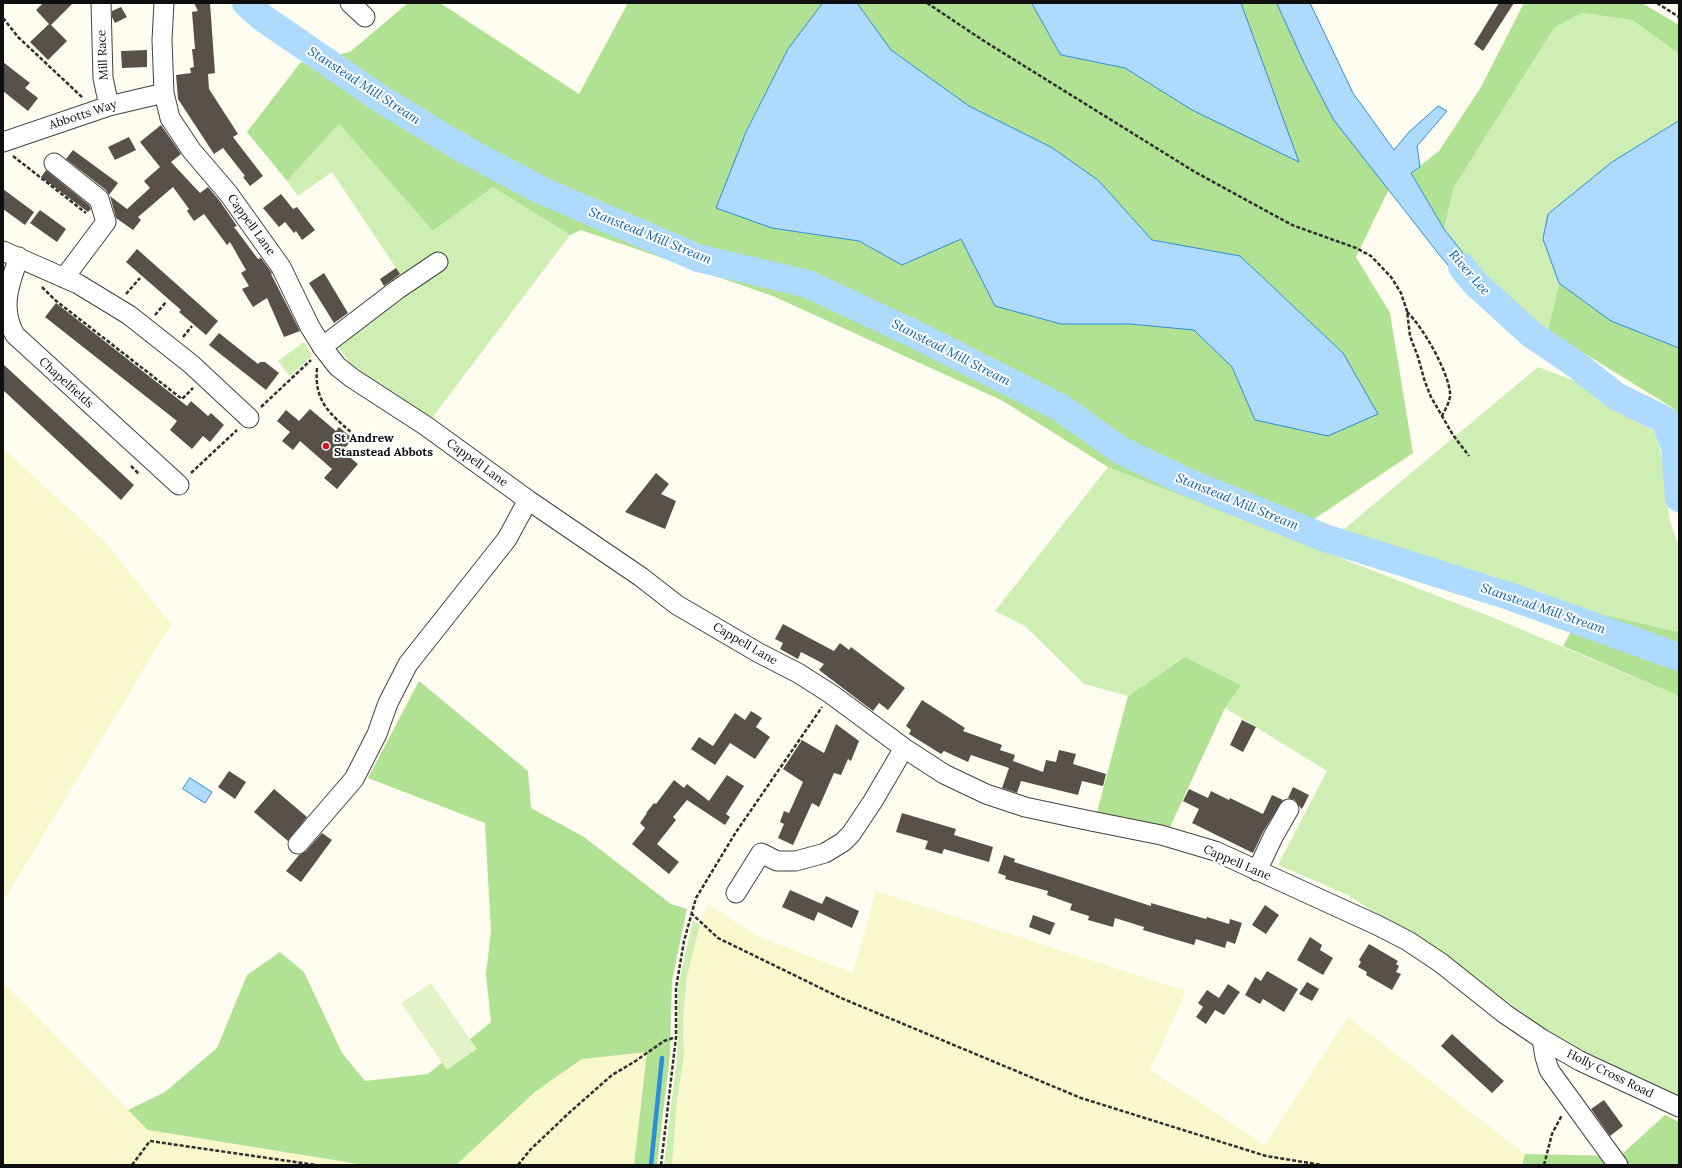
<!DOCTYPE html>
<html>
<head>
<meta charset="utf-8">
<style>
  body { margin:0 }
  #map { position:relative; width:1682px; height:1168px; overflow:hidden; background:#fffdf0; font-family:Lora,serif }
  canvas { display:block }
  .frame { position:absolute; inset:0; border:4px solid #0e0e0e; pointer-events:none }
</style>
</head>
<body>
<div id="map">
<canvas width="1682" height="1168"></canvas>
<div class="frame"></div>
</div>
<script>
const g = document.querySelector('canvas').getContext('2d');
g.lineJoin = 'round';
function paint(path, color) {
  g.fillStyle = color;
  g.fill(path, 'evenodd');
}
function trace(path, color, width, dash) {
  g.strokeStyle = color;
  g.lineWidth = width;
  g.lineCap = dash ? 'butt' : 'round';
  g.setLineDash(dash || []);
  g.stroke(path);
}
function drawText(font, color, halo, rows, align = 'center') {
  g.font = font + ' Lora,serif';
  g.lineWidth = 4;
  g.setLineDash([]);
  g.textBaseline = 'middle';
  g.strokeStyle = halo;
  g.fillStyle = color;
  for (const [text, x, y, turn = 0] of rows) {
    g.save();
    g.translate(x, y);
    g.rotate((+turn || 0) * Math.PI / 180);
    g.textAlign = isNaN(turn) ? turn : align;
    if (halo) g.strokeText(text, 0, 0);
    g.fillText(text, 0, 0);
    g.restore();
  }
}
const farmland = new Path2D(`
  M3,448L104,541L171,624L3,902Z
  M876,891L1186,991L1150,1070L1265,1145L1348,1017L1525,1154L1522,1165H672L677,1101L684,1055L683,1019L687,976L700,925L708,904L757,936L853,973Z
  M3,982L148,1130L365,1165H3Z
  M647,1052L634,1165H456L536,1091L582,1059Z`);
const green = new Path2D(`
  M1582,13L1632,20L1678,53L1679,121L1612,162L1543,239L1559,283L1548,331L1493,291L1444,229L1454,187L1554,28Z
  M339,124L433,231L493,187L570,235L429,422L350,363L330,336L386,289L380,279L396,268L332,172L298,196L287,181Z
  M304,342L312,356L290,376L278,361Z
  M1538,367L1580,383L1657,433L1664,470L1670,522L1679,547V632L1583,610L1343,530Z
  M1108,467L1499,620L1679,696V1097L1620,1072L1549,1032L1512,1005L1348,895L1278,865L1327,771L1225,708L1240,684L1185,657L1128,696L1084,684L1025,626L995,611Z
  M693,920L700,925L687,976L683,1019L684,1055L677,1101L672,1165H664L677,1057L678,986Z`);
const forest = new Path2D(`
  M408,3H440L579,94L628,3H823L788,49L746,132L772,228L859,241L902,265L961,239L995,306L1130,324L1194,330L1232,367L1255,420L1343,353L1240,256L1152,240L1098,180L1051,147L969,106L891,50L857,3H1032L1061,55L1125,68L1192,110L1298,161L1241,3H1277L1305,65L1333,119L1389,189L1356,257L1390,313L1413,453L1287,537L1108,467L1003,401L773,296L581,230L570,235L493,187L433,231L339,124L287,181L247,132L300,63L350,52Z
  M1524,3H1642L1679,25V57L1678,53L1632,20L1582,13L1554,28L1454,187L1444,229L1411,173L1439,151L1481,87Z
  M1559,283L1611,321L1679,348V424L1673,408L1548,331Z
  M1583,610L1679,632V696L1563,646Z
  M1185,657L1241,685L1225,708L1170,827L1097,812L1128,696Z
  M419,681L528,771L531,808L584,837L671,904L687,909L672,981L670,1054L657,1165H634L647,1052L582,1059L536,1091L456,1165H365L148,1130L128,1110L165,1092L217,1048L247,975L280,952L304,972L342,1053L365,1081L428,1074L491,1022L486,974L491,931L485,823L368,778Z
  M1665,1115L1679,1122V1165H1522L1525,1154L1620,1156Z`);
const pitch = new Path2D(`
  M431,983L477,1049L447,1070L401,1003Z`);
const water = new Path2D(`
  M823,3H857L891,50L969,106L1051,147L1098,180L1152,240L1240,256L1343,353L1378,414L1328,436L1255,420L1232,367L1194,330L1130,324H1061L995,306L961,239L902,265L859,241L772,228L716,208L746,132L788,49Z
  M1032,3H1241L1299,162L1192,110L1125,68L1061,55Z
  M1277,3H1310L1353,93L1394,150L1409,132L1438,106L1447,111L1417,146L1420,167L1411,173L1444,229L1493,291L1479,303L1438,253L1333,119L1305,65Z
  M1679,121V348L1611,321L1559,283L1543,239L1548,214L1612,162Z
  M190,778L212,792L205,803L183,789Z`);
const stream = new Path2D(`
  M651,1165L662,1058`);
const river = new Path2D(`
  M246,3L263,18L381,99L465,150L543,191L698,258L808,284L908,331L1061,408L1120,450L1187,482L1325,538L1509,596L1679,657
  M1462,267L1475,283L1531,334L1578,366L1616,396L1665,420L1675,447L1679,498`);
const building = new Path2D(`
  M43,3H73L51,25L67,41L48,60L30,42L49,24L36,10Z
  M194,3H210L215,73L208,74L209,89L238,134L233,137L263,176L250,186L243,177L245,176L223,148L214,154L178,99L176,75L191,73L190,68L194,67L192,49H195L192,12L198,11Z
  M1499,3H1514L1483,51L1474,44Z
  M121,7L127,17L115,23L112,17V11Z
  M147,50V67L122,68L121,51Z
  M3,62L30,83L25,88L38,98L28,111L3,91Z
  M161,125L181,154L171,162L200,193L208,187L219,200L237,226L234,227L258,259L261,258L272,273L271,274L300,331L284,337L267,298L253,307L242,289L249,286L241,273L246,270L230,242L227,245L204,214L194,221L187,211L189,209L173,187L138,217L141,220L133,230L116,218L110,196L127,209L150,188L144,181L160,167L140,142Z
  M129,137L136,150L115,160L108,147Z
  M73,150L118,183L109,195L106,190L66,159Z
  M46,170L89,205L91,209L88,212L41,177Z
  M3,189L34,212L25,225L3,209Z
  M281,194L293,209L297,207L315,230L302,240L296,231L294,233L285,222L279,227L263,208Z
  M40,210L66,229L57,242L30,223Z
  M137,249L218,321L206,335L179,312L181,310L126,262Z
  M396,268L400,274L384,286L380,279Z
  M324,273L348,313L334,323L309,283Z
  M56,303L187,406L191,401L208,416L211,413L224,425L210,442L203,436L192,449L170,430L177,421L45,317Z
  M219,333L258,364L260,362H265L279,373L266,390L209,345Z
  M3,364L134,485L121,500L3,390Z
  M310,409L336,431L339,427L353,439L342,451L358,464L337,489L324,478L332,469L300,441L293,450L282,441L290,432L277,421L286,410L299,421Z
  M656,473L669,484L661,494L676,501L665,529L625,512Z
  M783,624L834,651L840,643L849,650L851,647L905,688L888,710L879,703L873,711L819,670L824,664L801,652L798,659L780,649L783,643L775,639Z
  M922,700L965,728L963,731L1002,745L1000,750L1015,755L1013,761L1043,772L1046,760L1056,762L1059,750L1076,754L1073,764L1106,774L1103,786L1082,781L1078,795L1021,781L1017,793L1002,788L1009,768L971,755L968,762L944,751L941,754L909,734L911,730L906,726Z
  M751,711L762,718L756,727L770,737L755,759L730,743L715,765L691,749L699,737L713,746L735,713L745,720Z
  M1242,720L1256,727L1243,752L1230,745Z
  M836,724L859,741L851,761L848,759L841,775L834,773L819,807L812,803L793,845L778,838L784,824L780,822L784,811L789,813L803,782L783,769L802,740L824,753Z
  M229,771L246,782L235,799L218,787Z
  M727,775L744,786L726,814L730,817L725,825L687,800L673,817L676,820L657,844L679,862L669,874L632,844L645,828L640,823L647,813H646L654,803L656,804L674,780L684,788L687,784L709,801Z
  M1293,787L1309,795L1302,809L1300,807L1295,800L1288,798Z
  M274,789L307,817L288,841L254,812Z
  M1189,789L1208,798L1211,791L1229,800L1230,798L1263,814L1272,795L1283,800L1263,832L1253,853L1192,823L1199,809L1183,801Z
  M902,813L956,829L954,835L993,847L989,862L944,849L942,854L925,849L928,841L896,832Z
  M322,833L332,840L301,882L286,871L299,855L306,851Z
  M1004,855L1015,859L1014,862L1151,906V903L1206,919L1207,917L1229,924L1230,919L1242,923L1235,944L1227,941L1225,948L1196,939L1194,945L1143,930L1144,927L1115,918L1113,927L1088,920L1089,916L1070,910L1072,904L1047,895L1048,891L1005,879L1006,876L998,873Z
  M790,890L822,904L826,896L859,911L852,928L818,912L814,921L782,907Z
  M1265,905L1279,915L1266,934L1252,925Z
  M1033,915L1055,923L1050,935L1029,927Z
  M1310,937L1322,945L1320,950L1333,958L1323,975L1297,960Z
  M1369,944L1398,961L1396,964L1399,966L1396,972L1401,974L1392,990L1366,975L1367,972L1358,967L1361,962L1359,960Z
  M1267,971L1298,989L1284,1012L1263,999L1260,1004L1245,995L1255,977L1261,981Z
  M1307,982L1319,989L1312,1001L1299,994Z
  M1228,984L1240,992L1224,1015L1215,1010L1206,1024L1196,1017L1203,1007L1198,1003L1207,990L1219,998Z
  M1452,1034L1504,1081L1492,1093L1441,1046Z
  M1604,1100L1623,1126L1610,1136L1591,1109Z`);
const path = new Path2D(`
  M927,3L984,41L1195,172L1292,225L1356,248L1371,256L1391,277L1401,293L1407,311L1410,336L1418,357L1425,382L1431,397L1453,435L1469,456
  M1657,3L1679,17
  M3,18L18,37L83,98
  M13,156L86,213
  M42,287L55,300L182,399L193,388
  M126,294L140,278
  M1407,312C1423,327 1448,371 1450,393C1451,400 1445,410 1442,416
  M155,315L166,302
  M183,337L192,326
  M317,368C314,401 329,413 352,433
  M261,407L311,360
  M131,466L138,473L140,472
  M191,473L237,430
  M691,913L718,938L841,998L1081,1098L1266,1156L1322,1165
  M132,1165L150,1141L316,1165
  M518,1165L530,1150L570,1112L612,1075L634,1062L664,1041L676,1037
  M661,1165L676,1037V988L684,941L696,898L736,832L822,707
  M1544,1165L1552,1134L1562,1115`);
const minor = new Path2D(`
  M101,3L103,78L109,106
  M164,3L162,40L164,93L170,118L192,151L228,193L281,267L310,327L323,348L337,366L352,378L426,426L528,500L641,577L677,605L759,653L798,673L831,694L904,748L944,774L986,794L1025,807L1086,820L1161,835L1215,851L1379,926L1408,941L1441,963L1505,1014L1542,1039L1580,1061L1679,1107
  M350,3L365,17
  M3,142L109,106L164,93
  M54,163L99,199L106,222L64,278
  M3,251L78,284L129,315L191,364L249,418
  M19,257C9,284 0,309 15,335L179,485
  M322,347L398,289L438,262
  M298,844L354,779L377,734L388,703L408,664L507,539L528,500
  M1257,871L1273,837L1289,809
  M736,893L761,853L777,861H796L825,853L843,842L851,834L873,801L904,748
  M1542,1039L1545,1057L1549,1070L1618,1165`);
const markers = [
  [326,446,4,"#ce1816"]
];
const streetNames = [
  ["Mill Race",103,55,-93],
  ["Abbotts Way",83,115,-18],
  ["Cappell Lane",251,225,54],
  ["Chapelfields",66,383,42],
  ["Cappell Lane",477,463,36],
  ["Cappell Lane",745,644,30],
  ["Cappell Lane",1237,863,23],
  ["Holly Cross Road",1610,1074,26]
];
const poiNames = [
  ["St Andrew",334,439],
  ["Stanstead Abbots",334,453]
];
const waterNames = [
  ["Stanstead Mill Stream",364,86,33],
  ["Stanstead Mill Stream",650,236,22],
  ["River Lee",1469,273,49],
  ["Stanstead Mill Stream",951,353,27],
  ["Stanstead Mill Stream",1237,502,22],
  ["Stanstead Mill Stream",1543,609,19]
];
paint(farmland, '#f9f7cc');
paint(green, '#cfeeb4');
paint(forest, '#b1e192');
paint(pitch, '#e2f4c7');
paint(water, '#aedbfd');
trace(water, '#2d8cdc', 1);
trace(stream, '#2d8cdc', 4.5);
trace(river, '#aedbfd', 28);
paint(building, '#585049');
trace(minor, '#414141', 21);
trace(path, '#303030', 2.5, [4, 2]);
trace(minor, '#fff', 19);
for (const [x, y, r, color] of markers) {
  const dot = new Path2D();
  dot.arc(x, y, r, 0, 2 * Math.PI);
  g.fillStyle = color;
  g.fill(dot);
  trace(dot, '#fff', 1.5);
}
drawText('12px', '#0e0e0e', '#fff', streetNames);
drawText('bold 12px', '#0e0e0e', '#fff', poiNames, 'left');
drawText('italic 13px', '#095daf', '#fff', waterNames);
</script>
</body>
</html>
